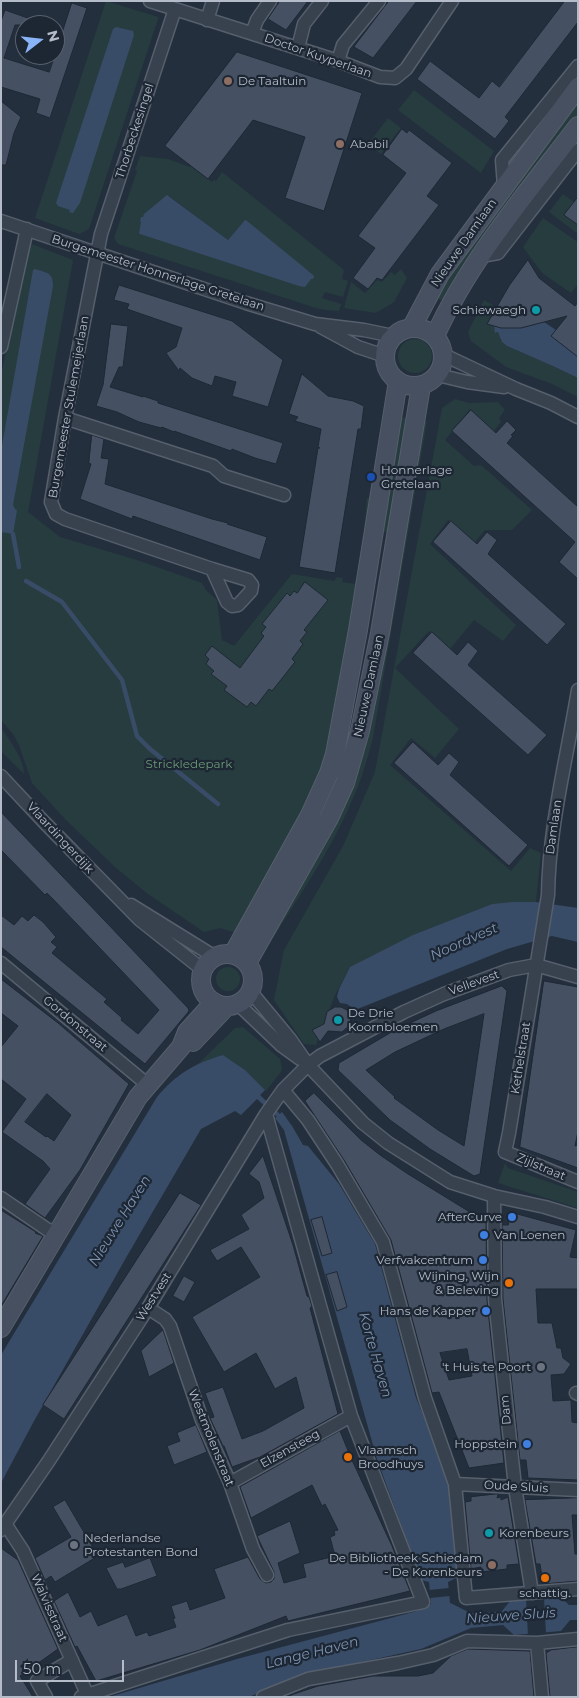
<!DOCTYPE html>
<html>
<head>
<meta charset="utf-8">
<style>
  body { margin:0 }
  #map { position:relative; width:579px; height:1698px; overflow:hidden; background:#242f3e; font-family:Montserrat,sans-serif }
  canvas { display:block }
  .frame { position:absolute; inset:0; border:2px solid #b4bcc9; pointer-events:none }
  .north { position:absolute; left:15px; top:15px; width:50px; height:50px; box-sizing:border-box; background:#1d2633; border:1px solid #59626f; border-radius:50%; rotate:74deg; font-size:14px; font-weight:700; line-height:20px; text-align:center; color:#b4bcc9 }
  .north::after { content:''; display:block; margin:auto; width:18px; height:22px; background:#8ab4f8; clip-path:polygon(50% 0,100% 100%,50% 72%,0 100%) }
  .scale { position:absolute; left:15px; top:1660px; width:109px; height:22px; box-sizing:border-box; border:2px solid #b4bcc9; border-top:0; padding-left:6px; font-size:15px; line-height:18px; white-space:nowrap; color:#b4bcc9; -webkit-text-stroke:4px #1d2633; paint-order:stroke }
</style>
</head>
<body>
<div id="map">
<canvas width="579" height="1698"></canvas>
<div class="frame"></div>
<div class="north">N</div>
<div class="scale">50 m</div>
</div>
<script>
const g = document.querySelector('canvas').getContext('2d');
g.lineJoin = 'round';
function paint(path, color) {
  g.fillStyle = color;
  g.fill(path, 'evenodd');
}
function trace(path, color, width, dash) {
  g.strokeStyle = color;
  g.lineWidth = width;
  g.lineCap = dash ? 'butt' : 'round';
  g.setLineDash(dash || []);
  g.stroke(path);
}
function drawText(font, color, halo, rows, align = 'center') {
  g.font = font + ' Montserrat,sans-serif';
  g.lineWidth = 4.5;
  g.setLineDash([]);
  g.textBaseline = 'middle';
  g.strokeStyle = halo;
  g.fillStyle = color;
  for (const [text, x, y, turn = 0] of rows) {
    g.save();
    g.translate(x, y);
    g.rotate((+turn || 0) * Math.PI / 180);
    g.textAlign = isNaN(turn) ? turn : align;
    if (halo) g.strokeText(text, 0, 0);
    g.fillText(text, 0, 0);
    g.restore();
  }
}
const green = new Path2D(`
  M106,1L158,17V19L89,229L79,234L35,218Z
  M414,90L494,151L481,173L398,110Z
  M578,101V115L515,199L445,302L436,298L457,261Z
  M388,118L401,128L381,154L368,144Z
  M140,156L168,159L190,167L191,166L212,182L214,180L216,181L222,172L344,270L342,279L348,281L343,297L325,292L322,298L341,304L339,311L326,310L316,308L118,244L114,238L137,171L135,170ZM169,196L228,240L244,221L313,276L139,232L142,221Z
  M563,194L574,202L564,215L578,225V234L549,212Z
  M543,218L578,242V284L571,293L542,273L523,247Z
  M29,243L73,260L28,512L60,537L140,561L202,583L206,590L217,600L222,640L234,646L292,574L334,581L337,577L343,578L342,582L355,584L364,532L367,498L375,499L325,773L236,933L220,928L204,932L148,894L116,868L66,820L32,783L19,745L13,734L1,720V375Z
  M401,269L407,278L394,302L376,313L344,308L351,282L365,293L377,280L382,282L391,272L395,275Z
  M484,300L496,307L487,324L494,326L496,333L498,332L502,342L507,346L555,367L578,378V397L552,384L506,367L471,341L468,332Z
  M398 356a17 17 0 1 1 34 0a17 17 0 1 1-34 0Z
  M455,399L469,403L498,402L505,410L499,418L501,422L494,431L472,414L473,412L470,409L445,440L474,466L481,465L532,510L512,530H485L474,543L448,520L430,544L516,625L503,641L474,620L450,649L429,631L395,668L459,729L435,758L411,738L390,765L511,871L530,848L541,853L536,902L492,904L414,935L350,967L335,995L316,1045L304,1044L274,1000L284,950L343,846L375,772L442,408Z
  M399,417L410,418L389,533L384,532V529L382,526Z
  M421,421H427L373,738C367,760 361,782 351,803C330,852 296,901 268,946L263,943L338,814Z
  M1,728C9,738 25,762 24,774L1,751Z
  M216 979a12 12 0 1 1 24 0a12 12 0 1 1-24 0Z
  M243,1027L280,1059L282,1069L280,1073L266,1091L245,1070L223,1055L198,1064L235,1028Z
  M505,1163L508,1168L578,1192V1208L498,1183Z`);
const water = new Path2D(`
  M116,27L133,31L134,35L80,203L73,213L69,212L70,210L58,206L56,203L113,29Z
  M167,195L228,240L245,220L247,221L306,269L314,276L313,279H311L305,287L299,286L140,234L139,233L141,222L140,221L141,217H143L144,214Z
  M35,269C47,273 53,272 53,286L13,505L15,509L17,510L13,534L1,532V451L33,270Z
  M544,322L556,330L551,336L574,354L578,350V378L555,367L507,346L502,342L498,332L495,333L494,326L521,328Z
  M513,902H536L578,908V942L552,936L507,949L355,1010L347,1004L340,1003L337,997L339,989L350,967L413,935L492,904Z
  M223,1055L245,1070L265,1090L260,1095L280,1114L282,1112L292,1126L303,1145L308,1146L339,1184L375,1244L416,1398L448,1473L460,1576L448,1582L450,1603C456,1605 468,1613 472,1613C482,1614 492,1612 502,1611L511,1600L560,1596L569,1605H578V1620H570L561,1631L514,1635L503,1625L471,1628L421,1649L321,1671L289,1680L249,1697H109L237,1659L417,1611L431,1604L429,1582L421,1580L377,1459L284,1130L275,1118L277,1117L257,1099L241,1115L235,1111L201,1129L127,1256L34,1421L1,1483V1355L157,1097C175,1075 195,1063 223,1055Z`);
const pier = new Path2D(`
  M449,1588L450,1596L430,1598L429,1590Z
  M544,1597L546,1634L528,1636L526,1598Z`);
const stream = new Path2D(`
  M13,534L19,567
  M26,581L62,602L122,680L137,736L150,749L218,804`);
const building = new Path2D(`
  M280,1H308L286,30L268,19Z
  M389,1H417L373,58L354,47Z
  M565,1H578V22L505,117L509,121L495,139L417,79L430,61L479,98L492,81L499,87Z
  M72,3L87,8L50,118L36,113L40,99L1,87V21L5,10L42,23V25H15L4,58L49,72Z
  M237,52L362,93L324,211L285,198L305,137L253,120L208,179L165,146Z
  M1,101L21,117L14,133L6,165H1Z
  M402,129L407,133L409,130L452,163L427,196L439,205L382,280L377,278L368,289L353,278L375,248L358,236L406,173L383,155Z
  M578,197V225L564,215Z
  M528,260L539,278L575,306L578,302V357L551,336L567,316L521,328H501L487,324L509,286Z
  M119,285L232,321L283,360L268,407L232,396L236,382L215,376L212,386L192,378L180,368L179,371L166,353L176,347L182,328L127,309L129,304L114,300Z
  M111,324L128,326L123,367H119L110,387L143,397V396L158,401V403L283,443L276,464L255,458L232,449L231,451L174,431V432L162,427L161,428L139,422L117,412L96,406L103,385Z
  M302,374L328,396L353,401L364,406L361,429H358L335,573L299,567L318,448H320L318,447L321,429L295,421L298,417L289,414Z
  M471,410L496,433L507,421L516,430L511,435L513,436L507,443L578,507V579L559,562L575,542L452,431Z
  M92,435L104,439L101,458L109,459L105,484L212,519L228,523L227,524L267,537L260,560L133,516L132,519L80,499L91,464L89,463Z
  M451,521L477,544L487,532L497,540L488,554L566,624L547,645L433,542Z
  M305,582L328,600L304,630L307,632L300,641L303,644L292,659L295,662L272,691L269,689L256,706L251,702L247,707L224,690L227,686L211,674L214,671L206,664L209,659L205,655L212,646L240,668L264,636L261,633L266,627L262,624L287,593L290,596L294,591L297,593Z
  M432,632L457,655L468,642L478,651L468,665L547,735L528,755L413,653Z
  M413,742L438,765L449,753L459,762L450,775L528,845L509,866L394,763Z
  M1,812L188,1008L189,1011L145,1064L1,947V915L14,925L22,916L28,921L34,915L43,922L56,937L51,942L57,947L52,953L107,999L104,1002L122,1018L121,1020L138,1034L159,1010L52,898L47,893L45,895L1,850Z
  M1,979L58,1023L129,1084L80,1170L45,1218L25,1204L50,1169L43,1161L2,1132L26,1099L1,1079V1047L18,1026L1,1013ZM47,1094L71,1115L54,1141L47,1136L46,1137L25,1122Z
  M544,981L578,987V1131L575,1146L578,1145V1168L520,1147Z
  M502,986L507,991L480,1174L474,1176L430,1149L390,1120L338,1070L339,1063L395,1030L436,1011ZM484,1014L472,1095L464,1146L438,1130L394,1098L395,1097L366,1070L395,1052L444,1029Z
  M335,1007H341L347,1010L351,1016L350,1025L342,1032L328,1031L320,1042L312,1030L324,1024L327,1012Z
  M314,1093L361,1140L380,1155L408,1174L486,1222L487,1300L504,1463L469,1468L439,1392L432,1393L391,1240L344,1160L305,1101ZM467,1349L472,1376L449,1380L440,1353Z
  M263,1156L293,1245L307,1296L309,1297L312,1306L310,1308L338,1414L260,1457L232,1467L224,1446H223L210,1418L214,1417L205,1393L223,1387L242,1439L263,1431L304,1408L296,1377L275,1389L256,1353L224,1372L192,1317L260,1277L241,1247L217,1261L210,1250L249,1229L241,1215L264,1198L259,1182L249,1174Z
  M180,1193L201,1205L64,1419L43,1405Z
  M1,1210L36,1232L35,1233L43,1236L1,1306Z
  M510,1212L576,1230L570,1257L578,1258V1289H536L538,1323H552L557,1348H561L563,1358L571,1364L564,1374L551,1375L553,1401L571,1400L572,1422L578,1423V1480L528,1478L526,1460H520L503,1299L502,1225H508Z
  M322,1217L332,1253L322,1256L311,1220Z
  M337,1272L347,1307L337,1311L326,1275Z
  M184,1276L195,1282L184,1302L173,1296Z
  M163,1330L174,1363L149,1377L141,1351Z
  M196,1425L207,1452L174,1465L167,1446L180,1441L177,1433Z
  M340,1431L351,1458L392,1546L410,1591L288,1621L286,1616L200,1650L96,1681L77,1646L75,1647L54,1601L68,1592L80,1617L91,1611L98,1626L127,1614L136,1636L147,1632L149,1636L176,1627L173,1619L175,1618L171,1606L187,1601L190,1610L225,1598L214,1569L248,1557L260,1579L266,1583L271,1582L274,1579V1572L257,1536L290,1521L300,1553L278,1563L284,1583L306,1577L303,1564L335,1556L330,1537L335,1535L334,1531L338,1530L325,1504L322,1506L312,1485L251,1518L240,1487Z
  M498,1494L497,1498L501,1497V1500L508,1497L519,1564L507,1565V1569L481,1572V1567L471,1569L465,1502L471,1501V1497Z
  M578,1498V1515H572L575,1554H578V1581L543,1584L540,1564H536L525,1500Z
  M65,1500L98,1556L55,1582L51,1576L45,1580L35,1558L71,1537L53,1507Z
  M1,1548L18,1560L58,1649L20,1676L33,1697H1Z
  M150,1558L157,1576L121,1589H117L106,1568L123,1562L125,1567Z
  M578,1647V1697H550L546,1653L551,1650Z
  M468,1649L530,1651L534,1697H291V1695L318,1686L373,1676H418L433,1673L451,1656Z`);
const street = new Path2D(`
  M150,1L338,61L380,77L395,78L406,69L452,1
  M175,9L101,234L65,418L51,502L56,514L65,519L212,569L227,602L232,606L238,605L251,591L252,585L248,580L212,569
  M207,20L213,1
  M252,33L257,20L270,1
  M298,48L304,24L322,1
  M338,61L343,45L379,1
  M504,186L502,160L578,66
  M1,221L246,303L315,324L364,330L393,336
  M481,256L498,253L578,150
  M321,327L358,347L385,356
  M1,347L27,229
  M444,355L516,389L551,403L578,417
  M438,375L467,382L504,387
  M65,418L213,466L224,476L284,495
  M578,690C567,758 549,825 548,895L509,1133L505,1152L578,1182
  M1,776L44,822L140,920L203,970
  M131,905L215,957
  M1,963L148,1085
  M251,992L290,1039L308,1065L363,1123L388,1143L450,1182L494,1196L545,1207L578,1217
  M238,1004L282,1046L300,1059
  M283,1090L308,1120L337,1164L383,1242L425,1398L455,1484L466,1598L578,1589
  M494,1196L495,1299L515,1487L532,1593
  M1,1198L48,1230L58,1232
  M148,1308L165,1319L170,1326L202,1420L230,1483L253,1549L267,1575
  M576,1393L578,1394
  M230,1483L351,1416
  M455,1484L578,1490
  M6,1525L23,1551L87,1694
  M1,1530L48,1462L148,1308L266,1114L283,1090L308,1065L320,1056L404,1012L444,994L509,970L536,965L578,977
  M537,1643L542,1697
  M46,1697L37,1681L72,1660
  M81,1697L288,1630L423,1602L351,1416L266,1114
  M263,1697L308,1679L398,1663L433,1655L467,1641L537,1643L578,1639`);
const secondary = new Path2D(`
  M412,327L440,274L578,87
  M385 357a29 29 0 1 1 58 0a29 29 0 1 1-58 0Z
  M435,336C470,259 527,193 578,126
  M233,954L310,815L329,773L335,754L358,630L398,381
  M201 980a26 26 0 1 1 52 0a26 26 0 1 1-52 0Z
  M247,963L329,818L345,783L360,731L380,633L421,386
  M193,1042L227,1006
  M1,1328L138,1097L181,1047L187,1032L214,1002`);
const markers = [
  [228,81,5,"#8d6e63"],
  [340,144,5,"#8d6e63"],
  [536,310,5,"#0f9aa8"],
  [371,477,5,"#1a4fb4"],
  [338,1020,5,"#0f9aa8"],
  [512,1217,5,"#3f7fe0"],
  [484,1235,5,"#3f7fe0"],
  [483,1260,5,"#3f7fe0"],
  [509,1283,5,"#e8710a"],
  [486,1311,5,"#3f7fe0"],
  [541,1367,5,"#6b7280"],
  [527,1444,5,"#3f7fe0"],
  [348,1457,5,"#e8710a"],
  [489,1533,5,"#0f9aa8"],
  [74,1545,5,"#6b7280"],
  [492,1565,5,"#8d6e63"],
  [545,1578,5,"#e8710a"]
];
const streetNames = [
  ["Doctor Kuyperlaan",318,56,19],
  ["Thorbeckesingel",135,131,-72],
  ["Nieuwe Damlaan",464,243,-55],
  ["Burgemeester Honnerlage Gretelaan",158,273,18],
  ["Burgemeester Stulemeijerlaan",69,407,-80],
  ["Nieuwe Damlaan",369,686,-78],
  ["Damlaan",554,827,-82],
  ["Vlaardingerdijk",60,838,47],
  ["Vellevest",474,983,-20],
  ["Gordonstraat",75,1024,40],
  ["Kethelstraat",521,1058,-81],
  ["Zijlstraat",541,1167,23],
  ["Westvest",154,1297,-58],
  ["Dam",506,1410,-95],
  ["Westmolenstraat",211,1438,68],
  ["Elzensteeg",290,1449,-29],
  ["Oude Sluis",516,1487,3],
  ["Walvisstraat",49,1608,66]
];
const poiNames = [
  ["De Taaltuin",238,81],
  ["Ababil",350,144],
  ["Schiewaegh",526,310,"right"],
  ["Honnerlage",381,470],
  ["Gretelaan",381,484],
  ["De Drie",348,1013],
  ["Koornbloemen",348,1027],
  ["AfterCurve",502,1217,"right"],
  ["Van Loenen",494,1235],
  ["Verfvakcentrum",473,1260,"right"],
  ["Wijning, Wijn",499,1276,"right"],
  ["& Beleving",499,1290,"right"],
  ["Hans de Kapper",476,1311,"right"],
  ["'t Huis te Poort",531,1367,"right"],
  ["Hoppstein",517,1444,"right"],
  ["Vlaamsch",358,1450],
  ["Broodhuys",358,1464],
  ["Korenbeurs",499,1533],
  ["Nederlandse",84,1538],
  ["Protestanten Bond",84,1552],
  ["De Bibliotheek Schiedam",482,1558,"right"],
  ["- De Korenbeurs",482,1572,"right"],
  ["schattig.",545,1593,"center"]
];
const parkNames = [
  ["Strickledepark",189,764]
];
const waterNames = [
  ["Noordvest",464,942,-24],
  ["Nieuwe Haven",120,1221,-58],
  ["Korte Haven",375,1355,74],
  ["Nieuwe Sluis",511,1616,-4],
  ["Lange Haven",312,1653,-14]
];
paint(green, '#263c3f');
paint(water, '#394c67');
paint(pier, '#242f3e');
trace(stream, '#394c67', 4.5);
paint(building, '#455162');
trace(building, '#1f2835', 1);
trace(street, '#565f6c', 15);
trace(secondary, '#565f6c', 20);
trace(street, '#38414e', 12);
trace(secondary, '#465061', 18);
for (const [x, y, r, color] of markers) {
  const dot = new Path2D();
  dot.arc(x, y, r, 0, 2 * Math.PI);
  g.fillStyle = color;
  g.fill(dot);
  trace(dot, '#1d2633', 2);
}
drawText('12px', '#b4bcc9', '#1d2633', streetNames);
drawText('12px', '#b4bcc9', '#1d2633', poiNames, 'left');
drawText('12px', '#6b9a76', '#1d2633', parkNames);
drawText('italic 14px', '#7c92b1', '#1d2633', waterNames);
</script>
</body>
</html>
